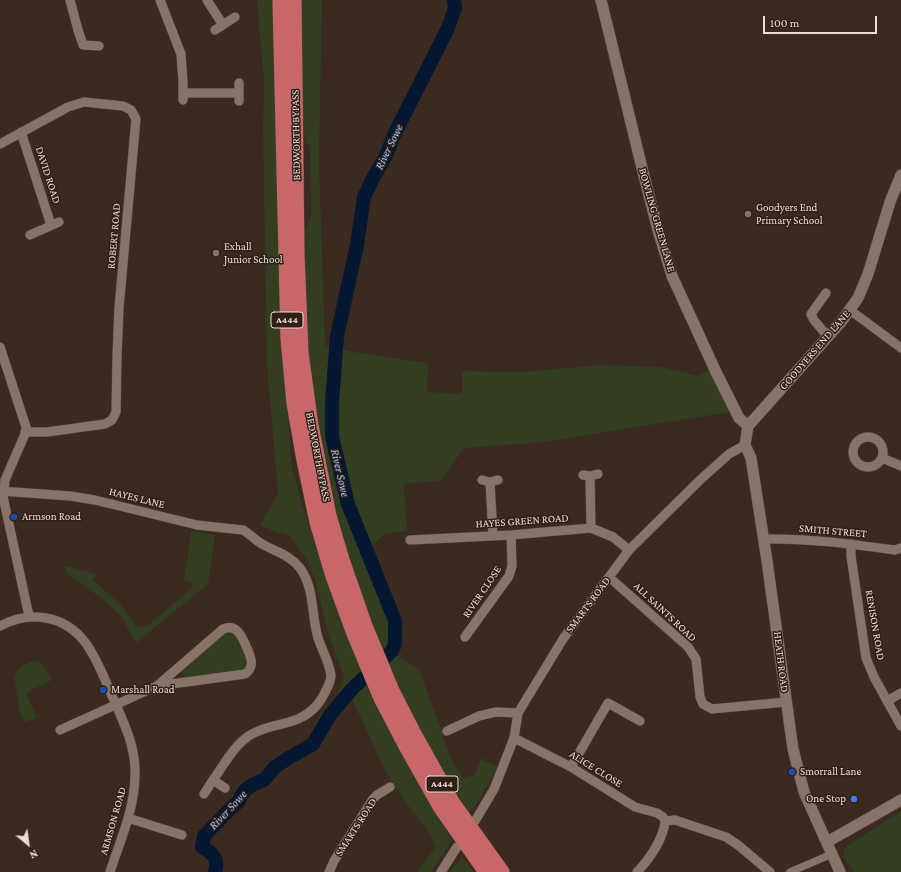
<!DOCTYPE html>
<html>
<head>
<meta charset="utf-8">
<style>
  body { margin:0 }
  #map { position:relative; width:901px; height:872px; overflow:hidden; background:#3a2a1f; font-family:"Crimson Pro",serif }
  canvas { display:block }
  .north { position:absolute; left:8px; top:824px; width:40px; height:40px; -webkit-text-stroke:3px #302015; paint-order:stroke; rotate:151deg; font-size:11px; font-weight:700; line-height:16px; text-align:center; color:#e8ddd6 }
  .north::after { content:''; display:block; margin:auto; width:14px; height:18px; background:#e8ddd6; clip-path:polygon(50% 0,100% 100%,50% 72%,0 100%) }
  .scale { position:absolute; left:763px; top:16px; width:114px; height:18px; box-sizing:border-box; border:2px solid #e8ddd6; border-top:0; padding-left:5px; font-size:12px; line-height:14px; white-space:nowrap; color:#e8ddd6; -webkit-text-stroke:3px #302015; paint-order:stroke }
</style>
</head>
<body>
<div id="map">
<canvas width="901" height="872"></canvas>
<div class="north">N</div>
<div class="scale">100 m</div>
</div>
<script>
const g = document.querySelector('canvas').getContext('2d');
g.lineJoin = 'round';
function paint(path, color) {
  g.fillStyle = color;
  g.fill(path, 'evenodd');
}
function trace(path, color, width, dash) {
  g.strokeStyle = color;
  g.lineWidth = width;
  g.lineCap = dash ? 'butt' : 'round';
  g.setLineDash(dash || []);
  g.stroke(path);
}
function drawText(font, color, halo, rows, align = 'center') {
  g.font = font + ' "Crimson Pro",serif';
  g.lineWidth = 3;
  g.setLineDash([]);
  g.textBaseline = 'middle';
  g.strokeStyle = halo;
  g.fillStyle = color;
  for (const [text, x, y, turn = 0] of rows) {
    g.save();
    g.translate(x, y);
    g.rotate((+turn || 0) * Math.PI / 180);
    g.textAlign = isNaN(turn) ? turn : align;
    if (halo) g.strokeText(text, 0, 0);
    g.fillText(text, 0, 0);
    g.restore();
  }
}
const green = new Path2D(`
  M257,0H273L279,199V310L292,467L303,508L348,640L381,716L452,840L431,872H417L436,846L430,834L407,804L385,770L352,699C333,708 329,722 320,741L311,740V735L316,722L323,711L335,700L344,677L331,642L324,616L316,582L307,560L289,535L274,531L260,525L278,493L267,366L263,130L264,82Z
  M299,0H322L319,161L325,345L353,352L428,363L427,392L462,394V371L524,372L598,365L662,367L698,376L710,370L730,412L545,442L464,448L441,481L404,484L407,531L385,534L367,551L395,621V644L392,651L420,671L452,761L463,778L474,775L482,757L486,762L498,766L477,803L469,812L437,765L390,672L363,601L335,514L321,456L304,336L305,231L311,216L310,146L306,143L300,115Z
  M191,531L215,535L208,584L136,643L121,616L104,600L67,574L65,567L66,566L96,574L93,580L121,605L136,625L142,627L148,625L192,588V582L184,581Z
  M230,631L237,635L247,657V667L243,671L185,678L182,674L181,670L220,635Z
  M34,661L40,662L45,668L52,680L26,693L37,718L24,722L20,713L14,678C16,667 25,664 34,661Z
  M901,812V872H854C850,865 839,856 845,847L884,822Z
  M462,857L474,872H450Z`);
const river = new Path2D(`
  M215,872C219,859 213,853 202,847L204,836L231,808L238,802L245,790L252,785L264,780L275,767L287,759L313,744L330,715L352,689L392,651L395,644V621L348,504L332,437V403L337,336L357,245L364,197L374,176L386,156L394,135L448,28L455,8L454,0`);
const pedestrian = new Path2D(`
  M790,872L832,854`);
const minor = new Path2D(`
  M70,0L78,30L83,45L99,46
  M160,0L181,54L183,82V100
  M207,0L223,25
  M215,30L235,17
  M239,83V101
  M183,93H239
  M21,132L51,225
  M0,144L68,107L84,102L123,106L131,110L136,119L119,308L117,356L116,412L112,420L105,424L47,432H25
  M30,235L59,222
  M826,293L811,314L814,320L828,337
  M850,310L901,348
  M0,347L26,427L25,434L5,480L4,492
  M853 452a15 15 0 1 1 30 0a15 15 0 1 1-30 0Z
  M882,458L901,466
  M583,475L590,476L598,474
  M590,476L591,528
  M482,480L490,482L498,480
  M490,482L493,536
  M0,491L70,496L95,500L197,525L243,530C250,534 255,540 262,544C276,552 290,555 300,568C315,589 311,614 318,638C322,650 329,662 331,675C331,683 322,699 317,705C298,727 275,721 252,734C235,743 224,765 213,780
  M2,492L29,616
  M763,539C807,538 851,544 895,550L901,548
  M410,540L511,535L591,528L613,537L629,550
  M851,544V556L866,658L874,677L901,726
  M609,577L688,647L696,659L700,697L703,704L712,709L786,702
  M0,626C15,618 29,615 46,618C87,625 98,665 113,698C124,723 136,747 135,775C135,808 120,841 110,872
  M465,637L509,576L512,566L511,535
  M887,701L901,693
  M60,730L157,686L245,674C248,672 250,670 251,666C253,660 249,654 247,648C242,637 237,623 223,629L157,686
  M447,731L479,716L496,712L518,713
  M514,738L571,767L635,807L657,813L663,817L665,821L675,820L726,837L738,845L770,872
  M571,767L608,703L640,721
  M204,794L213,780L225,788
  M128,818L182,835
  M475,821L494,789L514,738L518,713L563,639L629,550L700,480L729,454L745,445
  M329,872L334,861L373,799L377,795L390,787
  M441,872L457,847
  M637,872C649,860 664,838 665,821`);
const tertiary = new Path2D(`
  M601,0L643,172L658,230L672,276L716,372L739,418L748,426
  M748,426L745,445L751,458L767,561L793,749L804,792L840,872
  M748,426L841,322L858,298L868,274L890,202L901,175
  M827,842L901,800`);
const trunk = new Path2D(`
  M280,0L288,338L294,403L304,460L317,522L333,576L353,631L381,698L406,746L441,808L486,872
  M294,0L297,255L301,353L311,426L329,516L342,560L365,626L392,691L414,734L452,802L502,872`);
const markers = [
  [748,214,4,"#8d6e63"],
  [216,253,4,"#8d6e63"],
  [14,517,4,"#1a4fb4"],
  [103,690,4,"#1a4fb4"],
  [792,772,4,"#1a4fb4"],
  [854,799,4,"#3f7fe0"]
];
const shields = [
  [287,320,32],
  [442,784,32]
];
const shieldNames = [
  ["A444",287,320],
  ["A444",442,784]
];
const streetNames = [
  ["BEDWORTH BYPASS",296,135,-91],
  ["DAVID ROAD",48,175,72],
  ["BOWLING GREEN LANE",657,220,74],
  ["ROBERT ROAD",114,236,-85],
  ["GOODYERS END LANE",815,350,-49],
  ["BEDWORTH BYPASS",318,457,79],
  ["HAYES LANE",137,498,14],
  ["HAYES GREEN ROAD",522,521,-4],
  ["SMITH STREET",833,531,5],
  ["RIVER CLOSE",482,592,-56],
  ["SMARTS ROAD",588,605,-53],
  ["ALL SAINTS ROAD",665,612,43],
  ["RENISON ROAD",875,625,80],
  ["HEATH ROAD",781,662,83],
  ["ALICE CLOSE",596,769,32],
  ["ARMSON ROAD",113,821,-74],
  ["SMARTS ROAD",356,827,-57]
];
const poiNames = [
  ["Goodyers End",756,208],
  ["Primary School",756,221],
  ["Exhall",224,247],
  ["Junior School",224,260],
  ["Armson Road",22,517],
  ["Marshall Road",111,690],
  ["Smorrall Lane",800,772],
  ["One Stop",846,799,"right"]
];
const waterNames = [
  ["River Sowe",389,147,-64],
  ["River Sowe",340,473,77],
  ["River Sowe",228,810,-47]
];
paint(green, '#333d21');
trace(river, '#061731', 14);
trace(pedestrian, '#55473e', 8);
trace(minor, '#55473e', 10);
trace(tertiary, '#55473e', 12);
trace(trunk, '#55473e', 16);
trace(pedestrian, '#877367', 7);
trace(minor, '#877367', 9);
trace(tertiary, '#877367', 11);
trace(trunk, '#c7676a', 15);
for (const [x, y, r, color] of markers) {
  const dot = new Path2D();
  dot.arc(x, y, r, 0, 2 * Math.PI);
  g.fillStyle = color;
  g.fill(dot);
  trace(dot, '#302015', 1.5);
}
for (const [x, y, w] of shields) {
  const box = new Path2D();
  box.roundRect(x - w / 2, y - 8, w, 16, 3);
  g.fillStyle = '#302015';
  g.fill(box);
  trace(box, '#e8ddd6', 1);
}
drawText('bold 10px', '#e8ddd6', null, shieldNames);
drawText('11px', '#e8ddd6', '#302015', streetNames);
drawText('11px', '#e8ddd6', '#302015', poiNames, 'left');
drawText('italic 12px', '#9fc2f9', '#302015', waterNames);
</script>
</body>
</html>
